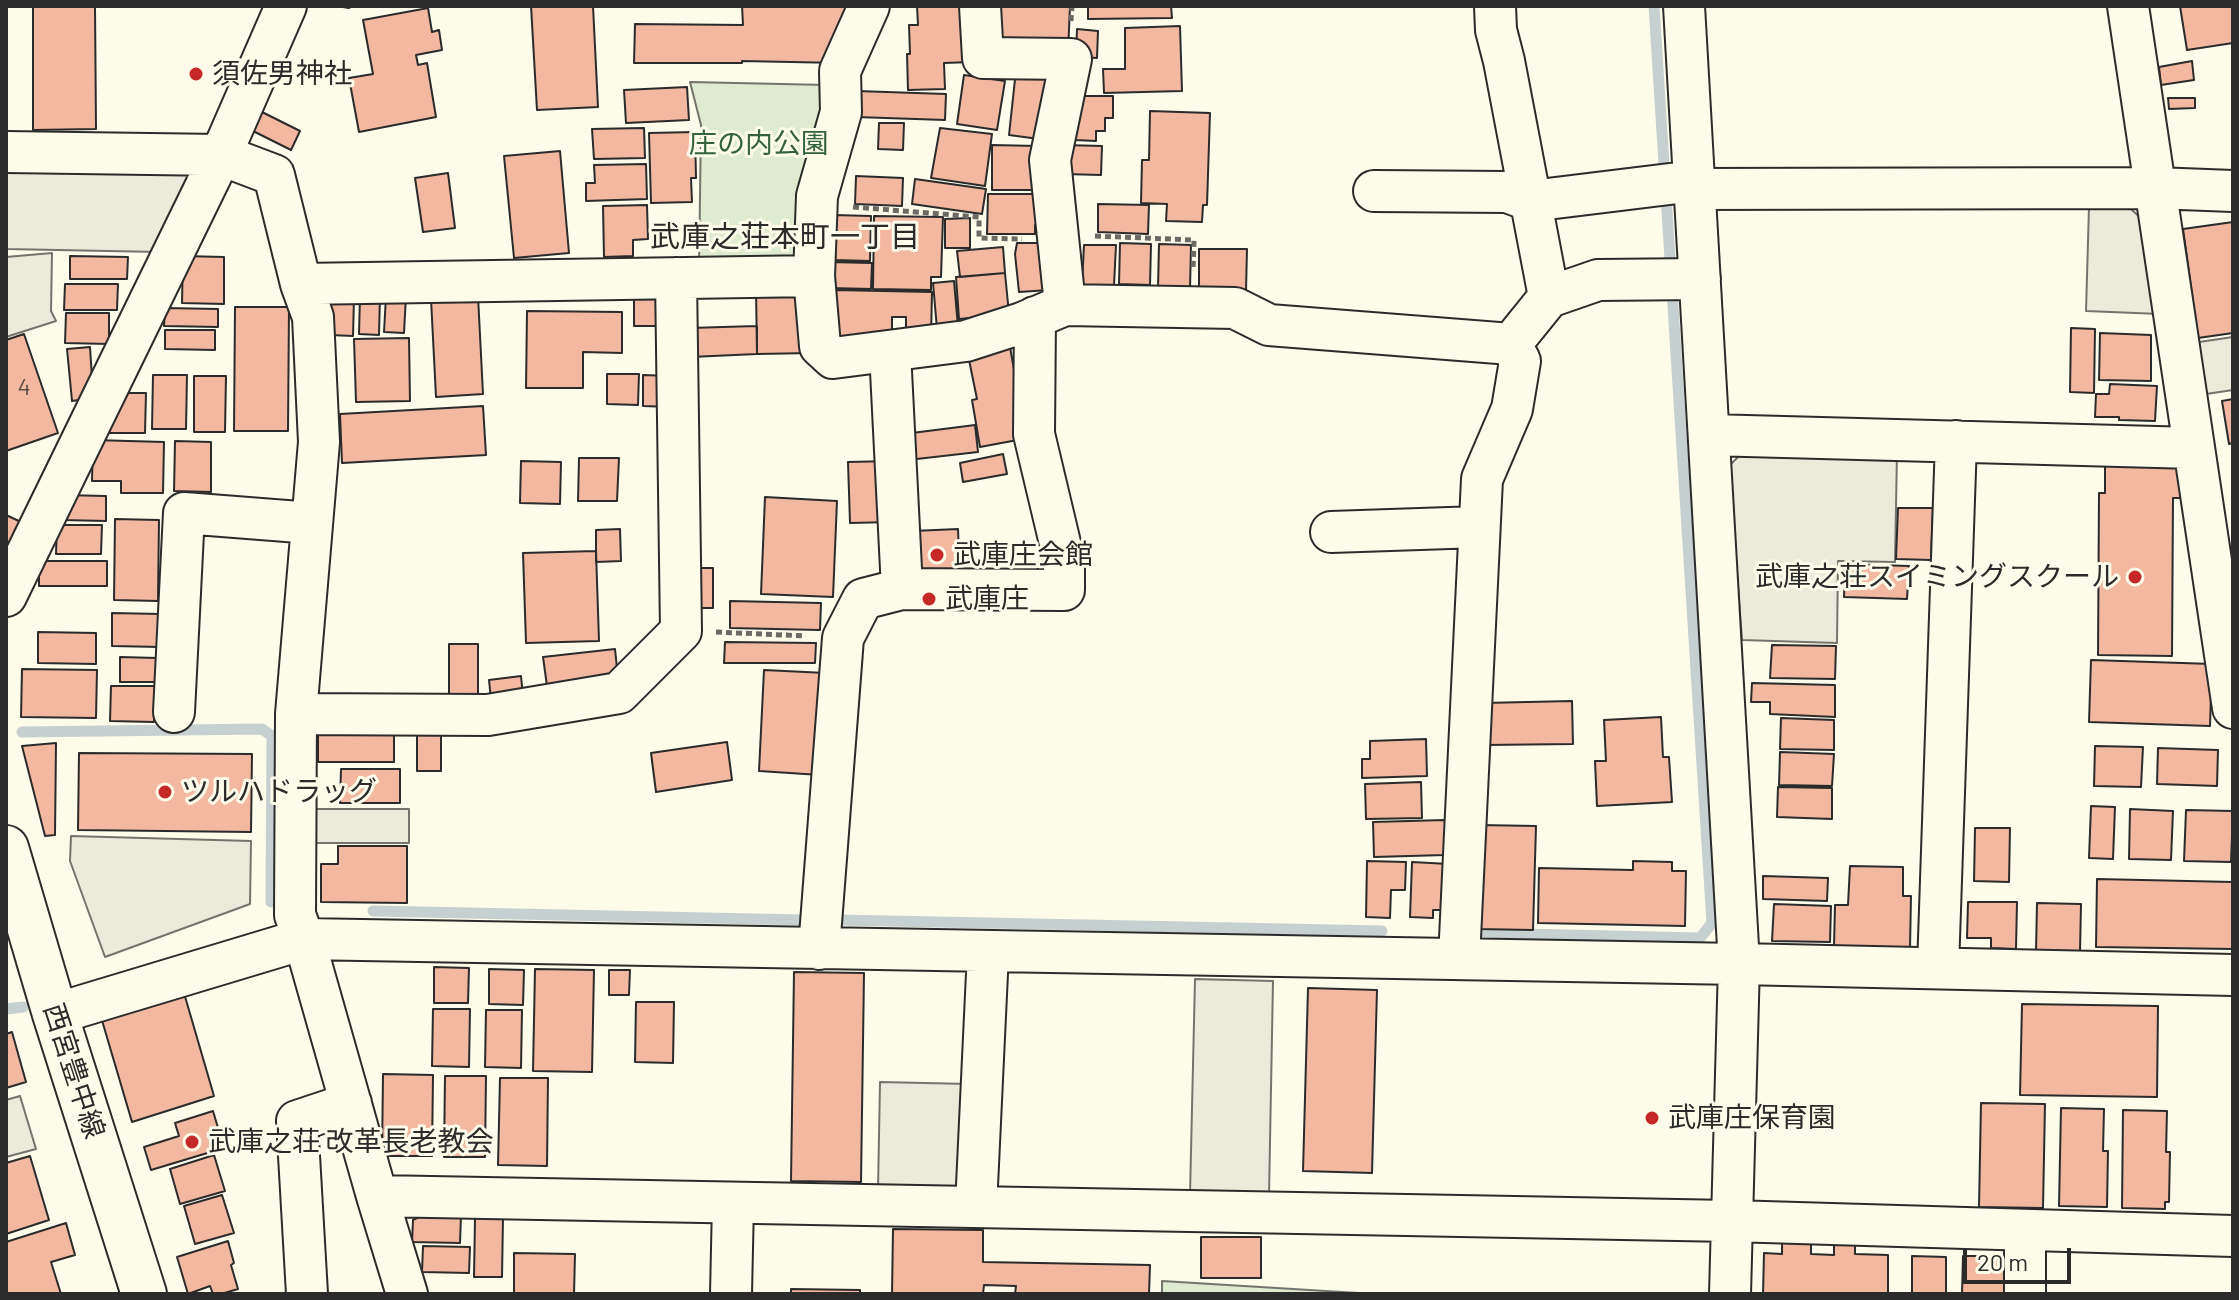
<!DOCTYPE html>
<html>
<head>
<meta charset="utf-8">
<style>
  body { margin:0 }
  #map { position:relative; width:2239px; height:1300px; overflow:hidden; background:#fdfbea; font-family:Barlow,sans-serif }
  canvas { display:block }
  .frame { position:absolute; inset:0; border:8px solid #2b2b2b; pointer-events:none }
  .scale { position:absolute; left:1963px; top:1248px; width:108px; height:36px; box-sizing:border-box; border:4px solid #2b2b2b; border-top:0; padding-left:10px; font-size:24px; line-height:28px; white-space:nowrap; color:#2b2b2b; -webkit-text-stroke:6px #fdfbea; paint-order:stroke }
</style>
</head>
<body>
<div id="map">
<canvas width="2239" height="1300"></canvas>
<div class="frame"></div>
<div class="scale">20 m</div>
</div>
<script>
const g = document.querySelector('canvas').getContext('2d');
g.lineJoin = 'round';
function paint(path, color) {
  g.fillStyle = color;
  g.fill(path, 'evenodd');
}
function trace(path, color, width, dash) {
  g.strokeStyle = color;
  g.lineWidth = width;
  g.lineCap = dash ? 'butt' : 'round';
  g.setLineDash(dash || []);
  g.stroke(path);
}
function drawText(font, color, halo, rows, align = 'center') {
  g.font = font + ' Barlow,"Noto Sans JP",sans-serif';
  g.lineWidth = 6;
  g.setLineDash([]);
  g.textBaseline = 'middle';
  g.strokeStyle = halo;
  g.fillStyle = color;
  for (const [text, x, y, turn = 0] of rows) {
    g.save();
    g.translate(x, y);
    g.rotate((+turn || 0) * Math.PI / 180);
    g.textAlign = isNaN(turn) ? turn : align;
    if (halo) g.strokeText(text, 0, 0);
    g.fillText(text, 0, 0);
    g.restore();
  }
}
const green = new Path2D(`
  M690,82L827,85L798,260L699,267L701,125Z
  M1162,1281L1375,1294H1162Z`);
const parking = new Path2D(`
  M196,172L159,252L6,249V173Z
  M2089,207L2131,209L2147,224L2160,314L2086,311Z
  M52,253L51,311L56,321L6,337V257Z
  M2233,337V390L2206,394L2199,342Z
  M1746,449L1897,452L1895,562L1838,561L1837,643L1742,640L1729,466Z
  M309,809H409V843H309Z
  M71,836L251,841L250,904L105,957L70,861Z
  M1195,979L1273,981L1269,1196L1190,1195Z
  M880,1082L969,1084L967,1177L952,1190H878Z
  M20,1096L36,1149L6,1157V1100Z`);
const stream = new Path2D(`
  M22,732L262,729L272,736L271,902
  M373,911L803,920
  M838,920L1382,931
  M1478,933L1700,938L1712,923L1654,6
  M6,1009L23,1007`);
const building = new Path2D(`
  M33,6H95L96,129L33,130Z
  M531,6H593L598,107L537,110Z
  M742,6H856L840,63L742,61V63H634L635,24L743,25Z
  M917,6H970L972,62L944,63L945,89L908,90L907,54H910L909,25H918Z
  M992,6H1070L1068,53L990,49Z
  M1088,6H1171L1172,18L1088,19Z
  M2180,6H2233V43L2187,50Z
  M428,8L432,32L439,30L442,50L416,55L418,65L427,63L436,117L359,132L349,78L373,74L363,20Z
  M1180,26L1182,91L1104,93L1103,69H1125V28Z
  M1077,29L1098,31L1097,58L1076,57Z
  M2192,61L2194,80L2161,85L2159,67Z
  M1016,70L1054,74L1039,139L1009,135Z
  M964,75L1005,81L997,130L957,124Z
  M687,87L689,120L626,123L624,90Z
  M857,91L946,94L945,120L856,117Z
  M1076,96H1113V118H1105V131H1096V141L1075,140Z
  M2168,98H2195V108L2169,109Z
  M1150,111L1210,113L1207,205H1203L1202,222L1166,221L1167,204L1141,203L1142,160H1149Z
  M262,112L300,131L291,150L253,131Z
  M879,123H904L903,150L878,149Z
  M644,128L645,158L594,159L592,129Z
  M940,128L992,134L985,186L931,178Z
  M695,132L696,178H691L692,202L651,203L649,133Z
  M992,145L1038,146V190H992Z
  M1064,145L1102,146L1101,175L1064,174Z
  M560,151L569,253L514,258L504,156Z
  M646,164L647,199L586,201V183H595L594,165Z
  M448,173L455,228L423,232L415,178Z
  M856,176L903,178L902,206L855,204Z
  M915,179L986,189L982,214L912,204Z
  M988,194H1035V213H1038L1039,225H1035V234H987Z
  M1098,204L1149,205L1148,234L1098,232Z
  M647,205L648,239L633,240V256L604,257L603,206Z
  M834,215L871,216L870,261L834,260Z
  M874,216L943,217L941,277H931V290L873,289Z
  M970,218V248H945V219Z
  M2233,222V333L2198,338L2183,229Z
  M1017,243H1052L1049,290L1019,292L1015,254Z
  M1120,243L1151,244L1150,285L1119,284Z
  M1159,244L1191,245L1190,289L1158,288Z
  M1084,245H1116L1114,286L1082,285Z
  M1003,247L1005,273L960,277L957,251Z
  M1199,249H1247L1246,291L1199,290Z
  M70,256L128,257L127,279H70Z
  M183,256L224,257V304L182,303Z
  M830,262L872,263L871,289L830,288Z
  M1005,273L1009,314L959,319L956,277Z
  M954,281L958,327L937,329L933,283Z
  M65,284H118L117,310H64Z
  M811,289L812,353L757,354L756,290Z
  M834,290L932,292L931,338H906V317H892V340L833,339Z
  M634,295H663V326H634Z
  M360,296H380L379,335L359,334Z
  M386,296H406L404,333L384,332Z
  M478,296L483,394L436,397L431,299Z
  M331,297L354,298L353,336L330,335Z
  M235,307H289L288,431H234Z
  M165,308L218,309V327L164,326Z
  M527,311L622,312V353L583,352V388H526Z
  M66,313H109V344L65,343Z
  M757,326V354L690,357L689,328Z
  M2071,328L2095,329L2094,393L2070,392Z
  M165,330H215V350L165,349Z
  M2100,333L2151,335V381L2099,380Z
  M24,334L58,433L6,451V340Z
  M409,338L410,401L356,402L354,339Z
  M90,347L92,378H89L90,387L84,388L85,399L72,401L67,349Z
  M1010,347L1018,392L1014,393L1023,439L980,447L972,400L977,399L968,355Z
  M607,374H639L638,405L607,404Z
  M153,375H187L186,429H152Z
  M643,375L671,376V407L643,406Z
  M194,376H226L225,432H194Z
  M2110,384L2157,386L2155,421L2119,420V417H2095L2096,394H2109Z
  M117,393H146L145,433H109V406Z
  M2233,399V443L2229,444L2222,401Z
  M483,406L486,455L342,463L340,414Z
  M975,425L978,452L908,460L904,434Z
  M93,440L164,442L163,493H121V481H92Z
  M175,441L211,442V492L174,491Z
  M1003,454L1007,474L963,482L960,463Z
  M579,458H619L617,501H578Z
  M521,461L561,462L560,504L520,503Z
  M891,461L892,522L850,523L848,462Z
  M2105,461L2174,463L2184,471V498H2173L2172,656L2098,655L2099,493H2105Z
  M62,495L106,496V521L62,520Z
  M765,497L837,501L833,597L761,594Z
  M1898,508H1933L1931,560L1896,559Z
  M6,515L21,522L6,552Z
  M115,519L159,520L158,601L114,600Z
  M57,525H102L101,554H56Z
  M620,529L621,561L596,562V530Z
  M958,529L960,579L915,581L913,531Z
  M596,551L599,641L526,643L523,553Z
  M39,561H107V586H39Z
  M1845,564L1909,566L1907,599L1844,597Z
  M690,568H713V608H691Z
  M730,601L821,603L820,630L730,628Z
  M112,613L161,614L160,647L112,646Z
  M38,632L96,633V664L38,663Z
  M725,642L816,643L815,663H724Z
  M449,644H478V702H449Z
  M1772,645L1836,646L1835,679L1770,678Z
  M615,649L618,678L547,686L543,657Z
  M120,657L157,658L158,682H120Z
  M2091,660L2212,664L2210,726L2089,722Z
  M22,669L97,670L96,718L21,717Z
  M764,670L826,673L820,775L759,771Z
  M521,676L523,696L491,700L489,680Z
  M1752,683L1835,685V717L1770,714V702H1751Z
  M111,686H155L154,722L110,721Z
  M1572,701L1573,744L1485,745L1483,703Z
  M1661,717L1663,757H1669L1672,802L1597,806L1595,761H1606L1604,720Z
  M1781,718L1834,720V750L1780,749Z
  M318,731H394V762H318Z
  M417,732H441V771H417Z
  M1426,739L1427,776L1362,778V759H1370V741Z
  M727,742L732,780L656,792L651,753Z
  M56,743L55,835L45,836L22,746Z
  M2095,746L2143,747L2141,787L2094,786Z
  M2158,748L2218,750L2217,786L2157,784Z
  M1780,752L1834,754L1832,786L1779,785Z
  M79,753L252,754L251,832L78,830Z
  M341,769H400V803H340Z
  M1421,782L1422,818L1366,819L1365,784Z
  M1778,787L1832,788V819L1777,817Z
  M2091,806L2115,807L2113,859L2089,858Z
  M2130,809L2173,811L2171,860L2129,859Z
  M2186,810L2233,811L2231,862L2184,861Z
  M1445,820V855L1374,857L1373,822Z
  M1479,825L1536,826L1533,930L1477,929Z
  M1975,828H2010L2009,882L1974,881Z
  M338,846H407V903L321,902V864H338Z
  M1367,861L1406,862L1405,890H1391L1390,918L1366,917Z
  M1633,861L1672,862V871H1686L1685,926L1538,923L1539,868L1633,870Z
  M1412,862L1449,864L1448,910H1433V918L1410,917Z
  M1850,866L1903,867V896H1911L1910,948L1834,946L1835,905H1848Z
  M1763,876L1828,878L1827,901L1763,899Z
  M2097,879L2233,882V949L2096,947Z
  M1968,902H2017L2016,949L1991,948V938H1967Z
  M2037,903L2081,904L2080,952L2036,951Z
  M1774,904L1831,906L1830,942L1772,941Z
  M434,967L469,968L468,1003H434Z
  M489,969L524,970L523,1005L489,1004Z
  M535,969L594,970L592,1072L533,1071Z
  M609,970H630L629,995H609Z
  M794,972L864,973L861,1182L791,1181Z
  M1308,988L1377,990L1372,1173L1303,1171Z
  M184,993L214,1096L132,1122L101,1017Z
  M636,1002H674L673,1063L635,1062Z
  M2022,1004L2158,1006L2157,1097L2020,1095Z
  M433,1009H470L469,1067L432,1066Z
  M486,1010H522L521,1068L485,1067Z
  M12,1032L26,1082L6,1088V1034Z
  M383,1074L433,1075L432,1156H382Z
  M445,1076H486L485,1157H444Z
  M500,1078H548L547,1166L498,1165Z
  M1981,1103L2045,1104L2043,1208L1979,1207Z
  M2061,1108L2104,1109L2103,1151H2108L2107,1207L2059,1206Z
  M2123,1110L2167,1111L2166,1152H2170L2169,1202H2165V1209L2122,1208Z
  M213,1111L224,1148L151,1170L144,1147L179,1136L175,1123Z
  M214,1155L225,1191L180,1204L170,1169Z
  M30,1156L49,1220L6,1234V1163Z
  M222,1195L234,1233L195,1244L184,1206Z
  M423,1215H461L460,1243L412,1242L413,1220Z
  M475,1218H503L502,1277H474Z
  M66,1223L75,1255L51,1262L61,1294H6V1242Z
  M893,1229L983,1230V1262L1150,1265L1149,1294H1015L1016,1286L984,1285L983,1294H892Z
  M1201,1237H1261V1278H1201Z
  M228,1241L234,1263L231,1265L238,1289L221,1294H213L210,1286L188,1294L177,1257Z
  M1782,1242H1811V1254L1834,1255V1243H1855V1254L1888,1255V1294H1763L1764,1253L1782,1254Z
  M423,1246L470,1247L469,1273L422,1272Z
  M514,1253L575,1254L574,1294H514Z
  M1912,1256L1946,1257V1294H1912Z
  M1963,1256H2007V1294H1962Z
  M791,1289L860,1290V1294H791Z`);
const path = new Path2D(`
  M1071,21L1072,6
  M853,207L979,217V238L1022,239
  M1095,236L1194,240L1193,271
  M716,632L806,636`);
const minor = new Path2D(`
  M980,6L983,58L1071,59L1050,160L1065,305
  M1495,6L1496,30L1504,61L1549,297
  M1684,6L1739,964L1730,1294
  M2128,6L2233,708
  M6,152L221,155L274,175L301,284L814,276L820,346L833,358L966,341L1022,323L1065,305L1235,308L1269,325L1511,344L1549,297L1598,280L1700,279
  M1694,189L2155,188L2233,191
  M1374,191L1507,192L1531,201L1694,181
  M814,276L817,196L841,112L840,71L869,6
  M301,284L313,317L319,442L296,714L295,915L304,939L377,1196L407,1294
  M890,351L902,589
  M1709,435L2194,448
  M1331,532L1479,527
  M6,596L221,155L286,6
  M174,712L184,513L312,523
  M296,714L488,715L619,693L681,631L676,278
  M819,949L843,638L863,599L902,589L1064,590V560L1034,434L1035,317
  M1459,959L1482,479L1512,409L1520,361L1511,344
  M1938,968L1956,441
  M55,1014L304,939L1739,964L2233,975
  M377,1196L1731,1221L2233,1236
  M976,1207L988,952
  M307,1294L297,1121L351,1103
  M731,1294L733,1203
  M2025,1294V1230`);
const major = new Path2D(`
  M6,848L55,1014L144,1294`);
const wall = new Path2D(`
  M343,6L349,7`);
const markers = [
  [196,74,8,"#c62828"],
  [937,555,8,"#c62828"],
  [2135,577,8,"#c62828"],
  [929,599,8,"#c62828"],
  [165,792,8,"#c62828"],
  [1652,1118,8,"#c62828"],
  [192,1142,8,"#c62828"]
];
const numberNames = [
  ["4",24,387]
];
const poiNames = [
  ["須佐男神社",212,74],
  ["武庫庄会館",953,555],
  ["武庫之荘スイミングスクール",2119,577,"right"],
  ["武庫庄",945,599],
  ["ツルハドラッグ",181,792],
  ["武庫庄保育園",1668,1118],
  ["武庫之荘 改革長老教会",208,1142]
];
const parkNames = [
  ["庄の内公園",759,144]
];
const streetNames = [
  ["西宮豊中線",74,1071,72]
];
const neighbourhoodNames = [
  ["武庫之荘本町一丁目",785,237]
];
paint(green, '#deebd1');
trace(green, '#74746e', 2);
paint(parking, '#eceadb');
trace(parking, '#74746e', 2);
trace(stream, '#c7d0d0', 11);
paint(building, '#f2b8a0');
trace(building, '#2b2b2b', 2);
trace(minor, '#2b2b2b', 44);
trace(major, '#2b2b2b', 48);
trace(path, '#6a6964', 5, [6, 4]);
trace(minor, '#fdfbea', 40);
trace(major, '#fdfbea', 44);
trace(wall, '#2b2b2b', 4);
for (const [x, y, r, color] of markers) {
  const dot = new Path2D();
  dot.arc(x, y, r, 0, 2 * Math.PI);
  g.fillStyle = color;
  g.fill(dot);
  trace(dot, '#fdfbea', 3);
}
drawText('24px', '#5d4e48', null, numberNames);
drawText('28px', '#2b2b2b', '#fdfbea', poiNames, 'left');
drawText('28px', '#34623c', '#fdfbea', parkNames);
drawText('28px', '#2b2b2b', '#fdfbea', streetNames);
drawText('30px', '#2b2b2b', '#fdfbea', neighbourhoodNames);
</script>
</body>
</html>
